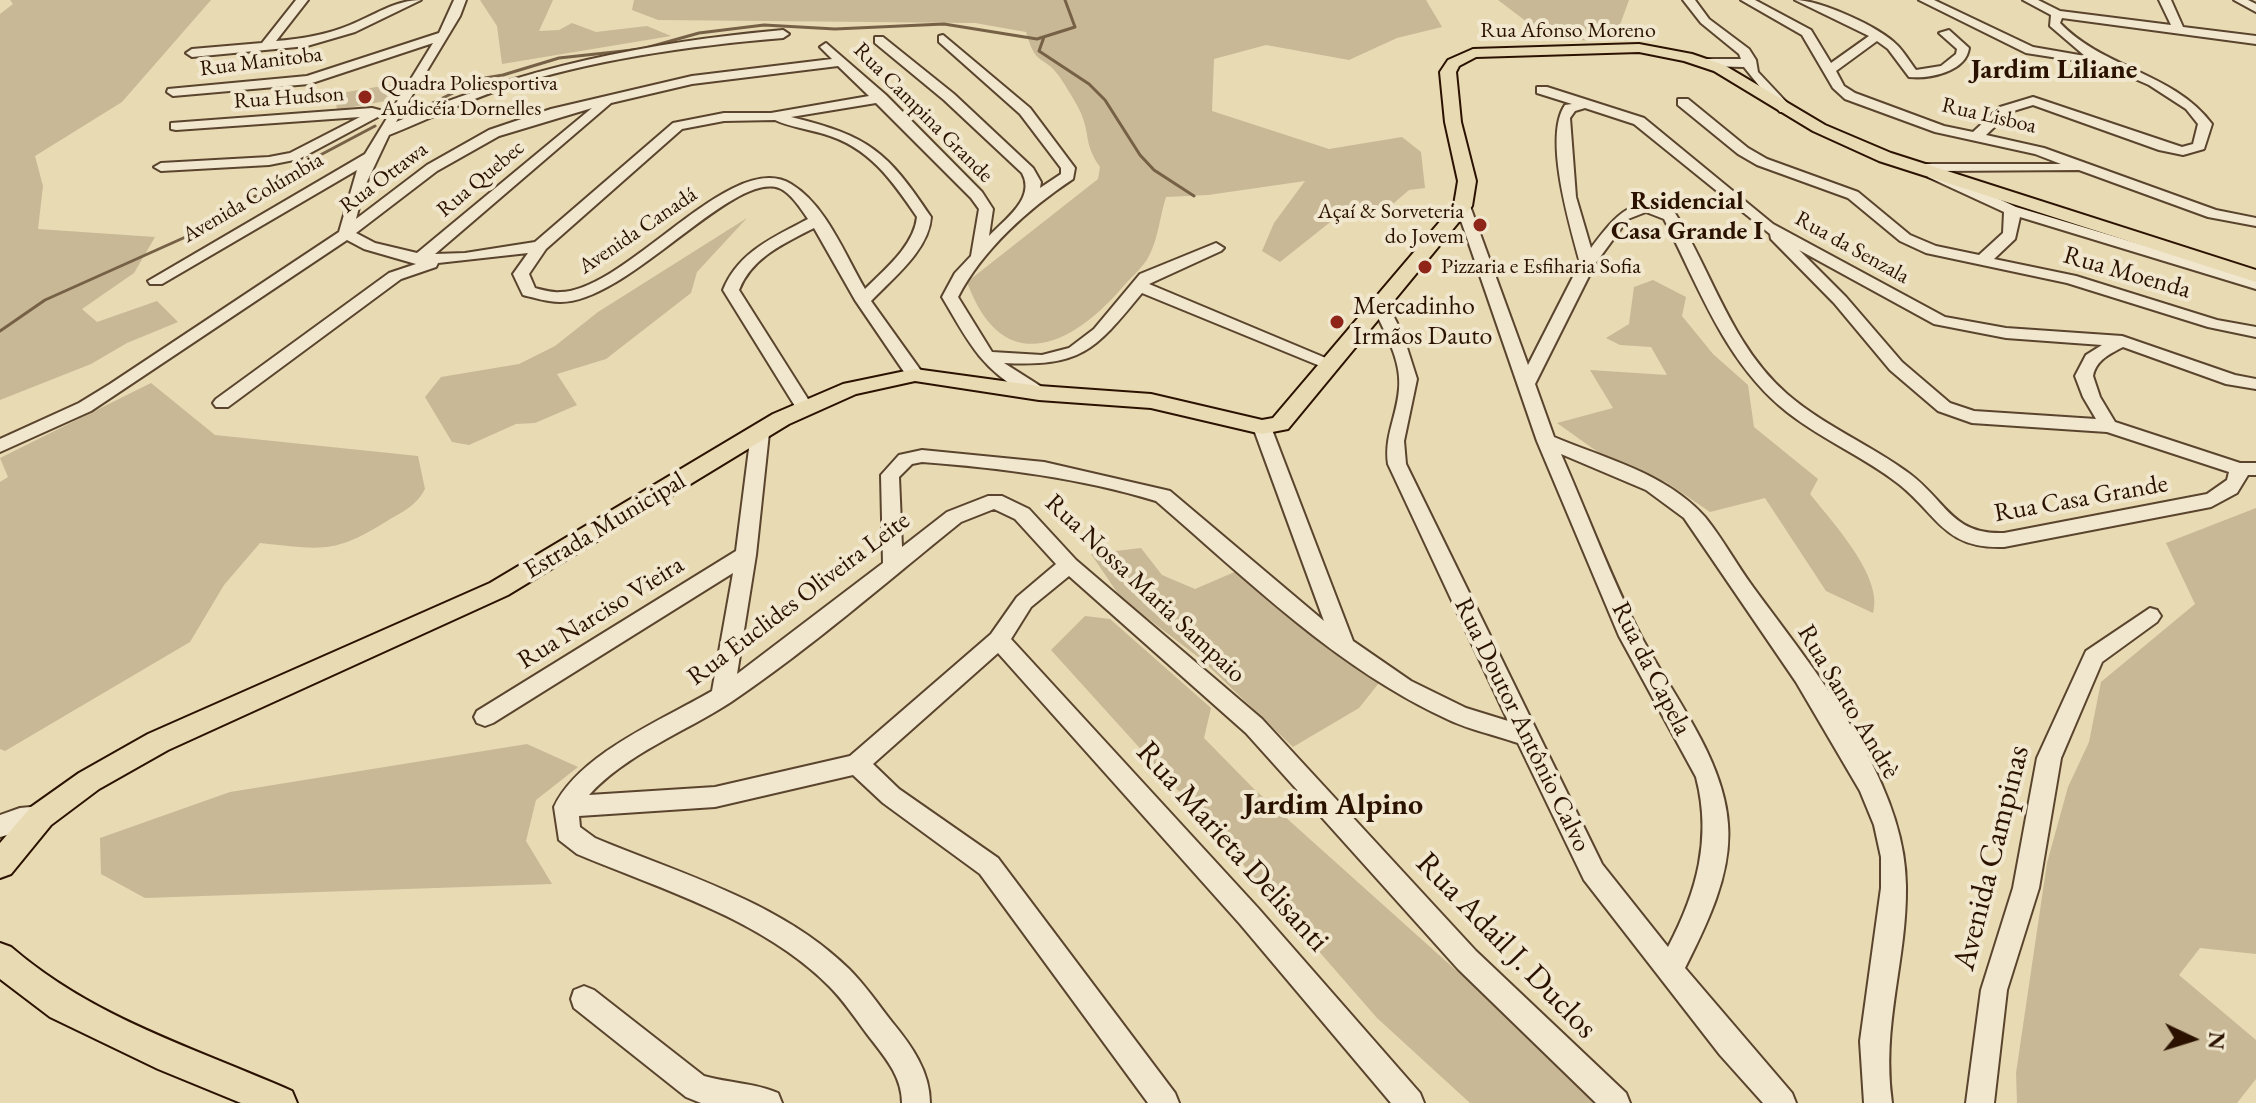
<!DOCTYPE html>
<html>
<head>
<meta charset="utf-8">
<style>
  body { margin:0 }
  #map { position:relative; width:2256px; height:1103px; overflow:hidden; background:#e8dab3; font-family:"EB Garamond",serif }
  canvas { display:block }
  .north { position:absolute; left:2152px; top:999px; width:80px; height:80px; -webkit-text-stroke:6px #f0e7ce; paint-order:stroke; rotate:94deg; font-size:22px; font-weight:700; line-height:32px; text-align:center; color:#2b1200 }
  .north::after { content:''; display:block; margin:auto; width:28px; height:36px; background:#2b1200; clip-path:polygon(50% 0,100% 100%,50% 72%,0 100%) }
</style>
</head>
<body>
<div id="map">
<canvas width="2256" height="1103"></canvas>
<div class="north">N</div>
</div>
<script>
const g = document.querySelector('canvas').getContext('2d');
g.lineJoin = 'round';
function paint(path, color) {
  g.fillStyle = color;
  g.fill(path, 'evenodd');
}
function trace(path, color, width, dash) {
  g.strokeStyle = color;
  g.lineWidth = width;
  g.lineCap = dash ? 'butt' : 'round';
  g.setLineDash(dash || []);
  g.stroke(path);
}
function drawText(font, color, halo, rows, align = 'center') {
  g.font = font + ' "EB Garamond",serif';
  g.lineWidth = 8;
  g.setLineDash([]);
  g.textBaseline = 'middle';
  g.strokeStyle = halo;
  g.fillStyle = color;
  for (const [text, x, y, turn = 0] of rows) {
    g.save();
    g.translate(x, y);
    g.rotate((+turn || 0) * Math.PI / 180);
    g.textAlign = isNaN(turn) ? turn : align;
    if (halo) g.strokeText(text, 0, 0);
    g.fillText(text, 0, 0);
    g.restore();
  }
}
const green = new Path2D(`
  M10,0H211L122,102L35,156L43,186L38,229L155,237L134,273L82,309L97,322L157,301L178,322L127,343L91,364L0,400V14L13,4Z
  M480,0H553L539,31L559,30L572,23L596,32L647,26L671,36L502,64L497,26Z
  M634,0H1426L1442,27L1397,38L1349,60L1266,45L1214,59L1212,111L1329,149L1402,137L1421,152L1425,188L1409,190L1387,209L1353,204L1280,262L1262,251L1274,223L1305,181L1208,195L1166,197C1160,216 1158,239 1149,256C1143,268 1129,279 1121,289C1068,350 1001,376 967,282L1098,179L1100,167C1083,143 1091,133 1079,109C1074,99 1065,85 1059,76C1043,54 1036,68 1026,32L975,23L658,20L632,10Z
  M1498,0H1629L1617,33L1596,41L1548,38Z
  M394,84L396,99L337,110L335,94Z
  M747,218L697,272L691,293L606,359L557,374L577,405L535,423L516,424L469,445L452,442L425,397L441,377L519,364L555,346L598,312Z
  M1653,280L1686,297L1682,316L1713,354L1748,385L1754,427L1818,479L1810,494C1832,522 1884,577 1873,613L1826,591L1765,498L1710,512L1666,482L1609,460L1557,423L1613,408L1590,370L1667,375L1651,347L1620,345L1606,338L1629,324L1634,287Z
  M151,383L215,435L418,456L425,489C418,503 405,511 392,518C335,554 325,550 260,543L224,585L190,642L5,751L0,749V482L8,477L0,458Z
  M2256,508V954L2200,948L2179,975L2256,1040V1079L2237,1103H2017L2016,1073L2047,863L2068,787L2089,742L2101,682L2195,604L2166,543Z
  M1141,548L1162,575L1195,589L1237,571L1379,683L1359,708L1293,747L1202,660L1121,598L1091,554Z
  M1085,616L1110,619L1211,708L1204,738L1254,789L1604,1103H1470L1377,1018L1194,808L1051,650Z
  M527,744L578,767L536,800L526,841L552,884L145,898L101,874L100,838L230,792Z`);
const stream = new Path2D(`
  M1044,37L1039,51L1089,84L1105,100L1140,155L1154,170L1194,196
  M412,113L453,93L461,82L503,75L559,58L642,49L699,33L764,25L835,29L944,24L1037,39L1075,27L1065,0
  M0,331L45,300L219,222L292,170L375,126`);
const minor = new Path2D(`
  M296,0H308L276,41C301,39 326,35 350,25C373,16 395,0 421,0L355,32L307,46L192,57L186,53L192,49L262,43Z
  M454,0H466L460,16L396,122C521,68 648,42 783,30L789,34L783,38C688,46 593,59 502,89C463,102 427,120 389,135L364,188L356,219L427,165L489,130L551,109L692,76L832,59L820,47L826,43L886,95L982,192L993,209L989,236C1005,219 1036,198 1022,173L944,100L875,43V37H883L954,94L1033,168L1041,182L1040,188L1061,174V168L1020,114L939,42V36L943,35L1030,108L1075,168L1073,179C1029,208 982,250 958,297L992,352L1042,355L1069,348L1094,329L1140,274L1216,243L1224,248L1221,251L1149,284L1340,364L1337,368H1325L1142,293C1095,350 1082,367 1004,363L1045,389L1048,393L1045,397C1035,399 1030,396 1022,391C979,367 966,337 942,297L955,273L971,256L979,209L971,198L876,103L791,117C869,136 887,151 931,217C929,250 893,278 871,301L924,375L921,379H909L902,369L855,300L814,228C785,243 752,257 739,290L813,407L810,411H798L723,290C738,252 774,237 808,219C801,209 791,193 779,188C732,171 627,303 560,302C548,302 535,298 523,295L513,274L528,253L438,263L436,267L401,279L228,407H216L213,403L216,399L389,273L416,264L364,249L347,240L91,411L0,452V439L79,403L110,384L339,232L357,170L162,284H150L148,281L365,154L433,43L309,84L173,96L167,92L168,89L307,76L439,33ZM838,66L869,96L771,113H724L673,123L535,242L465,253L435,254L611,103L692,84ZM592,108L417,253L375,243L356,233L437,171L499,136ZM775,120C790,127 808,129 824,134C869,147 892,180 917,217C914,246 884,270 865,289C845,255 826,205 791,184C732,147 627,291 560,292C552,293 543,290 535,288L529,274L546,249L682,129L724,121Z
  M1683,0H1695L1709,19L1749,49L1756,60L1758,72L1790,106V112H1780L1744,67L1703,66V60L1707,59H1741L1739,54L1701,23Z
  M1741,0H1755L1811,30L1831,63L1869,36L1795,0C1820,0 1880,27 1897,45C1904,52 1910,62 1916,70L1941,66L1956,54L1957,49L1939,33L1949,30L1969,48C1966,72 1929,79 1909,77L1888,49L1877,41L1836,71L1844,86L1855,93L1944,126L1973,132L2000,107L2033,97L2182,147L2193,144L2198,124L2186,109L2149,85L2103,65L2026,53L1919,0H1934L2033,47L2085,56L2050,26L2051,15L2023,0H2038L2060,11L2171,25L2159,0H2171L2183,27L2256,36V44L2062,18L2060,23C2104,69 2173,72 2212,124L2204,149L2183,155L2159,150L2033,105L2010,112L1986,135L2044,148L2216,210L2256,218V226L2208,217L2079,170L1939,171L2016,207L2256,279V289L2020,217L2015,239L1994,259L2076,276L2217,320L2256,327V337L2208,327L2067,283L1926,253L1900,241L1848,198L1757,165L1738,154L1678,105V99H1688L1748,148L1767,159L1858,192L1910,235L1936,246L1979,255L2003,233L2004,212L1928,177V171L1919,167L1921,164H2061L2035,154L1935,132L1845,99L1833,88L1802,35Z
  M2234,0H2248L2256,4V12Z
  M1537,87H1547L1644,118L1773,224L1945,317L2006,328L2122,336L2235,375L2256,379V389L2226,384L2123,347C2110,354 2096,360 2093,376L2100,397L2115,422L2240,463H2256V475H2248L2237,493L2211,507L2004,547C1945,549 1939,517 1900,485C1865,457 1822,440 1787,412C1725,363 1699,287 1664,219L1646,212L1628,219L1595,264L1535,384L1554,437C1606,459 1666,473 1705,517C1723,539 1736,564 1753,587C1813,669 1906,780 1906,886C1907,961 1881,1024 1892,1103H1864L1860,1041L1881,888V857L1874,825L1860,791L1796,682L1684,518L1646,490L1561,454C1588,515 1611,579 1642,638C1672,694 1724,759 1728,824C1732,874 1707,924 1685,968L1792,1093L1796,1103H1763L1720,1055L1584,880L1518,743C1495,735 1470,730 1449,720C1337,669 1248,580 1156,501C1080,478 1002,468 922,462L912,464L899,477L902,547L947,512L988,496H1002L1029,509L1076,560L1262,719L1476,951L1626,1093L1630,1103H1596L1458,969L1246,733L1069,576L1031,607L1011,639L1258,908L1420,1093L1424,1103H1391L1240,924L998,653L873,764L899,789L998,858L1175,1093L1179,1103H1148L980,874L883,803L853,775L715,807L579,816L580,827L595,838C681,874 781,902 849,969C865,985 878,1004 892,1022C911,1045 930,1071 930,1103H902C902,1075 883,1055 867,1034C855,1018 844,1001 829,986C762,919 663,890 577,854L559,840L554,807C579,754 662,720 712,691L733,573L493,723L485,726L477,723L474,717L477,711L736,551L751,433L760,427L769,433L756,555L737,674L883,563L881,475L899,455L922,450L1044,462L1170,491L1324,621L1253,427L1262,421L1271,427L1353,641L1411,681L1466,708L1508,721L1388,464C1384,436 1397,416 1399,389C1402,360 1384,331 1372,305L1380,300L1388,305L1403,335L1417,379L1404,441L1406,464L1602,864L1668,947C1697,892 1712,838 1696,777L1619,636L1537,441L1456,206L1463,202L1470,206L1528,365L1580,263C1570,226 1543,137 1565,105L1572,104L1537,93ZM1585,108L1634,124L1770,234L1771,239L1834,303L1890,370L1938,411L1972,423L2107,432L2229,472L2227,480L2207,494L2004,533C1952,535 1946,501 1910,474C1871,445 1824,426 1787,394C1731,345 1713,274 1675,213C1635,188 1613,219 1591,248L1576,197L1570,118L1575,111ZM1799,250L1934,324L2006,338L2102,345L2086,355L2075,376L2083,397L2096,419L1974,411L1950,403L1902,362L1846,297ZM994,509L1015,519L1056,564L1017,597L991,634L850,756L715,787L589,795C626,754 685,732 731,702C811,648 885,583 961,522Z
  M372,108L387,112L299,159L269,165L161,171L154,167L161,163L269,157L290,153L360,117L176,130L171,129V123Z
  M2150,608L2157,610L2161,616L2157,622L2102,662L2061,758L2039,888L2007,990L1994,1103H1966L1981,990L2013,888L2037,758L2086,651Z
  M41,806L50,809L53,816L50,823L0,837V815L20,808Z
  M584,986L594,990L704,1076C728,1083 755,1083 778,1093L782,1103H701L686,1097L574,1008L571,999L574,990Z`);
const major = new Path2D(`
  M1639,44L1692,54L1724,65L1825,125L1891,153L2256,270V282L1879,161L1813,131L1714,71L1684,61L1639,52L1476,57L1459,66L1456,72L1461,122L1476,181L1472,206L1288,429L1262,434L1151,408L1039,400L915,381L856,394L789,424L508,595L168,750L99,789L51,825L11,874L0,878V843L31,807L79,773L148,734L490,583L773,414L843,384L915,369L1039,386L1151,394L1262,420L1273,418L1454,205L1458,181L1445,122L1440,72L1448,60L1473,49Z
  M0,943L11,947C93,1018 194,1048 292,1091L297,1103H241L158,1069L50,1017L0,979Z`);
const markers = [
  [365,97,8,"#8f2418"],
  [1480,225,8,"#8f2418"],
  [1425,267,8,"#8f2418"],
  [1337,322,8,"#8f2418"]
];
const farStreetnames = [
  ["Rua Afonso Moreno",1568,31],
  ["Rua Manitoba",261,62,-7],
  ["Rua Hudson",289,98,-4],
  ["Rua Campina Grande",923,113,45],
  ["Rua Lisboa",1989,116,13],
  ["Rua Ottawa",384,178,-37],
  ["Rua Quebec",481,179,-40],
  ["Avenida Colúmbia",253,198,-30],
  ["Avenida Canadá",638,231,-34],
  ["Rua da Senzala",1852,248,29]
];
const farPoinames = [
  ["Quadra Poliesportiva",381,84],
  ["Audicéia Dornelles",381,109],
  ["Açaí & Sorveteria",1464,212,"right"],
  ["do Jovem",1464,237,"right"],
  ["Pizzaria e Esfiharia Sofia",1441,267]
];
const farQuarternames = [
  ["Rsidencial",1687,202],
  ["Casa Grande I",1687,232]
];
const streetNames = [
  ["Rua Moenda",2127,273,16],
  ["Rua Casa Grande",2081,499,-10],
  ["Estrada Municipal",605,526,-31],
  ["Rua Nossa Maria Sampaio",1145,589,43],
  ["Rua Euclides Oliveira Leite",799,599,-37],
  ["Rua Narciso Vieira",601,613,-32],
  ["Rua da Capela",1651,669,63],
  ["Rua Santo Andrè",1848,702,59],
  ["Rua Doutor Antônio Calvo",1522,725,64]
];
const poiNames = [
  ["Mercadinho",1353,307],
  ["Irmãos Dauto",1353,337]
];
const farDistrictnames = [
  ["Jardim Liliane",2054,70]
];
const quarterNames = [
  ["Jardim Alpino",1333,806]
];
const nearStreetnames = [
  ["Rua Marieta Delisanti",1232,847,48],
  ["Avenida Campinas",1992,858,-76],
  ["Rua Adail J. Duclos",1506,946,46]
];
paint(green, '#c8b895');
trace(stream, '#766147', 3);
trace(minor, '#5a442d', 4);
trace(major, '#2b1200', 4);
paint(minor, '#f0e7ce');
paint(major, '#e8dab3');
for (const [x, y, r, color] of markers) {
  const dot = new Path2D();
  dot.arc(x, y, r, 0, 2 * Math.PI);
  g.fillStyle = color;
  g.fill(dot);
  trace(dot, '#f0e7ce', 3);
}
drawText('22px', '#2b1200', '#f0e7ce', farStreetnames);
drawText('22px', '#2b1200', '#f0e7ce', farPoinames, 'left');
drawText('bold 26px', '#2b1200', '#f0e7ce', farQuarternames);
drawText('26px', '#2b1200', '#f0e7ce', streetNames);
drawText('26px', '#2b1200', '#f0e7ce', poiNames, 'left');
drawText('bold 28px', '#2b1200', '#f0e7ce', farDistrictnames);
drawText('bold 30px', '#2b1200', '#f0e7ce', quarterNames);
drawText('32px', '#2b1200', '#f0e7ce', nearStreetnames);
</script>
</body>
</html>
